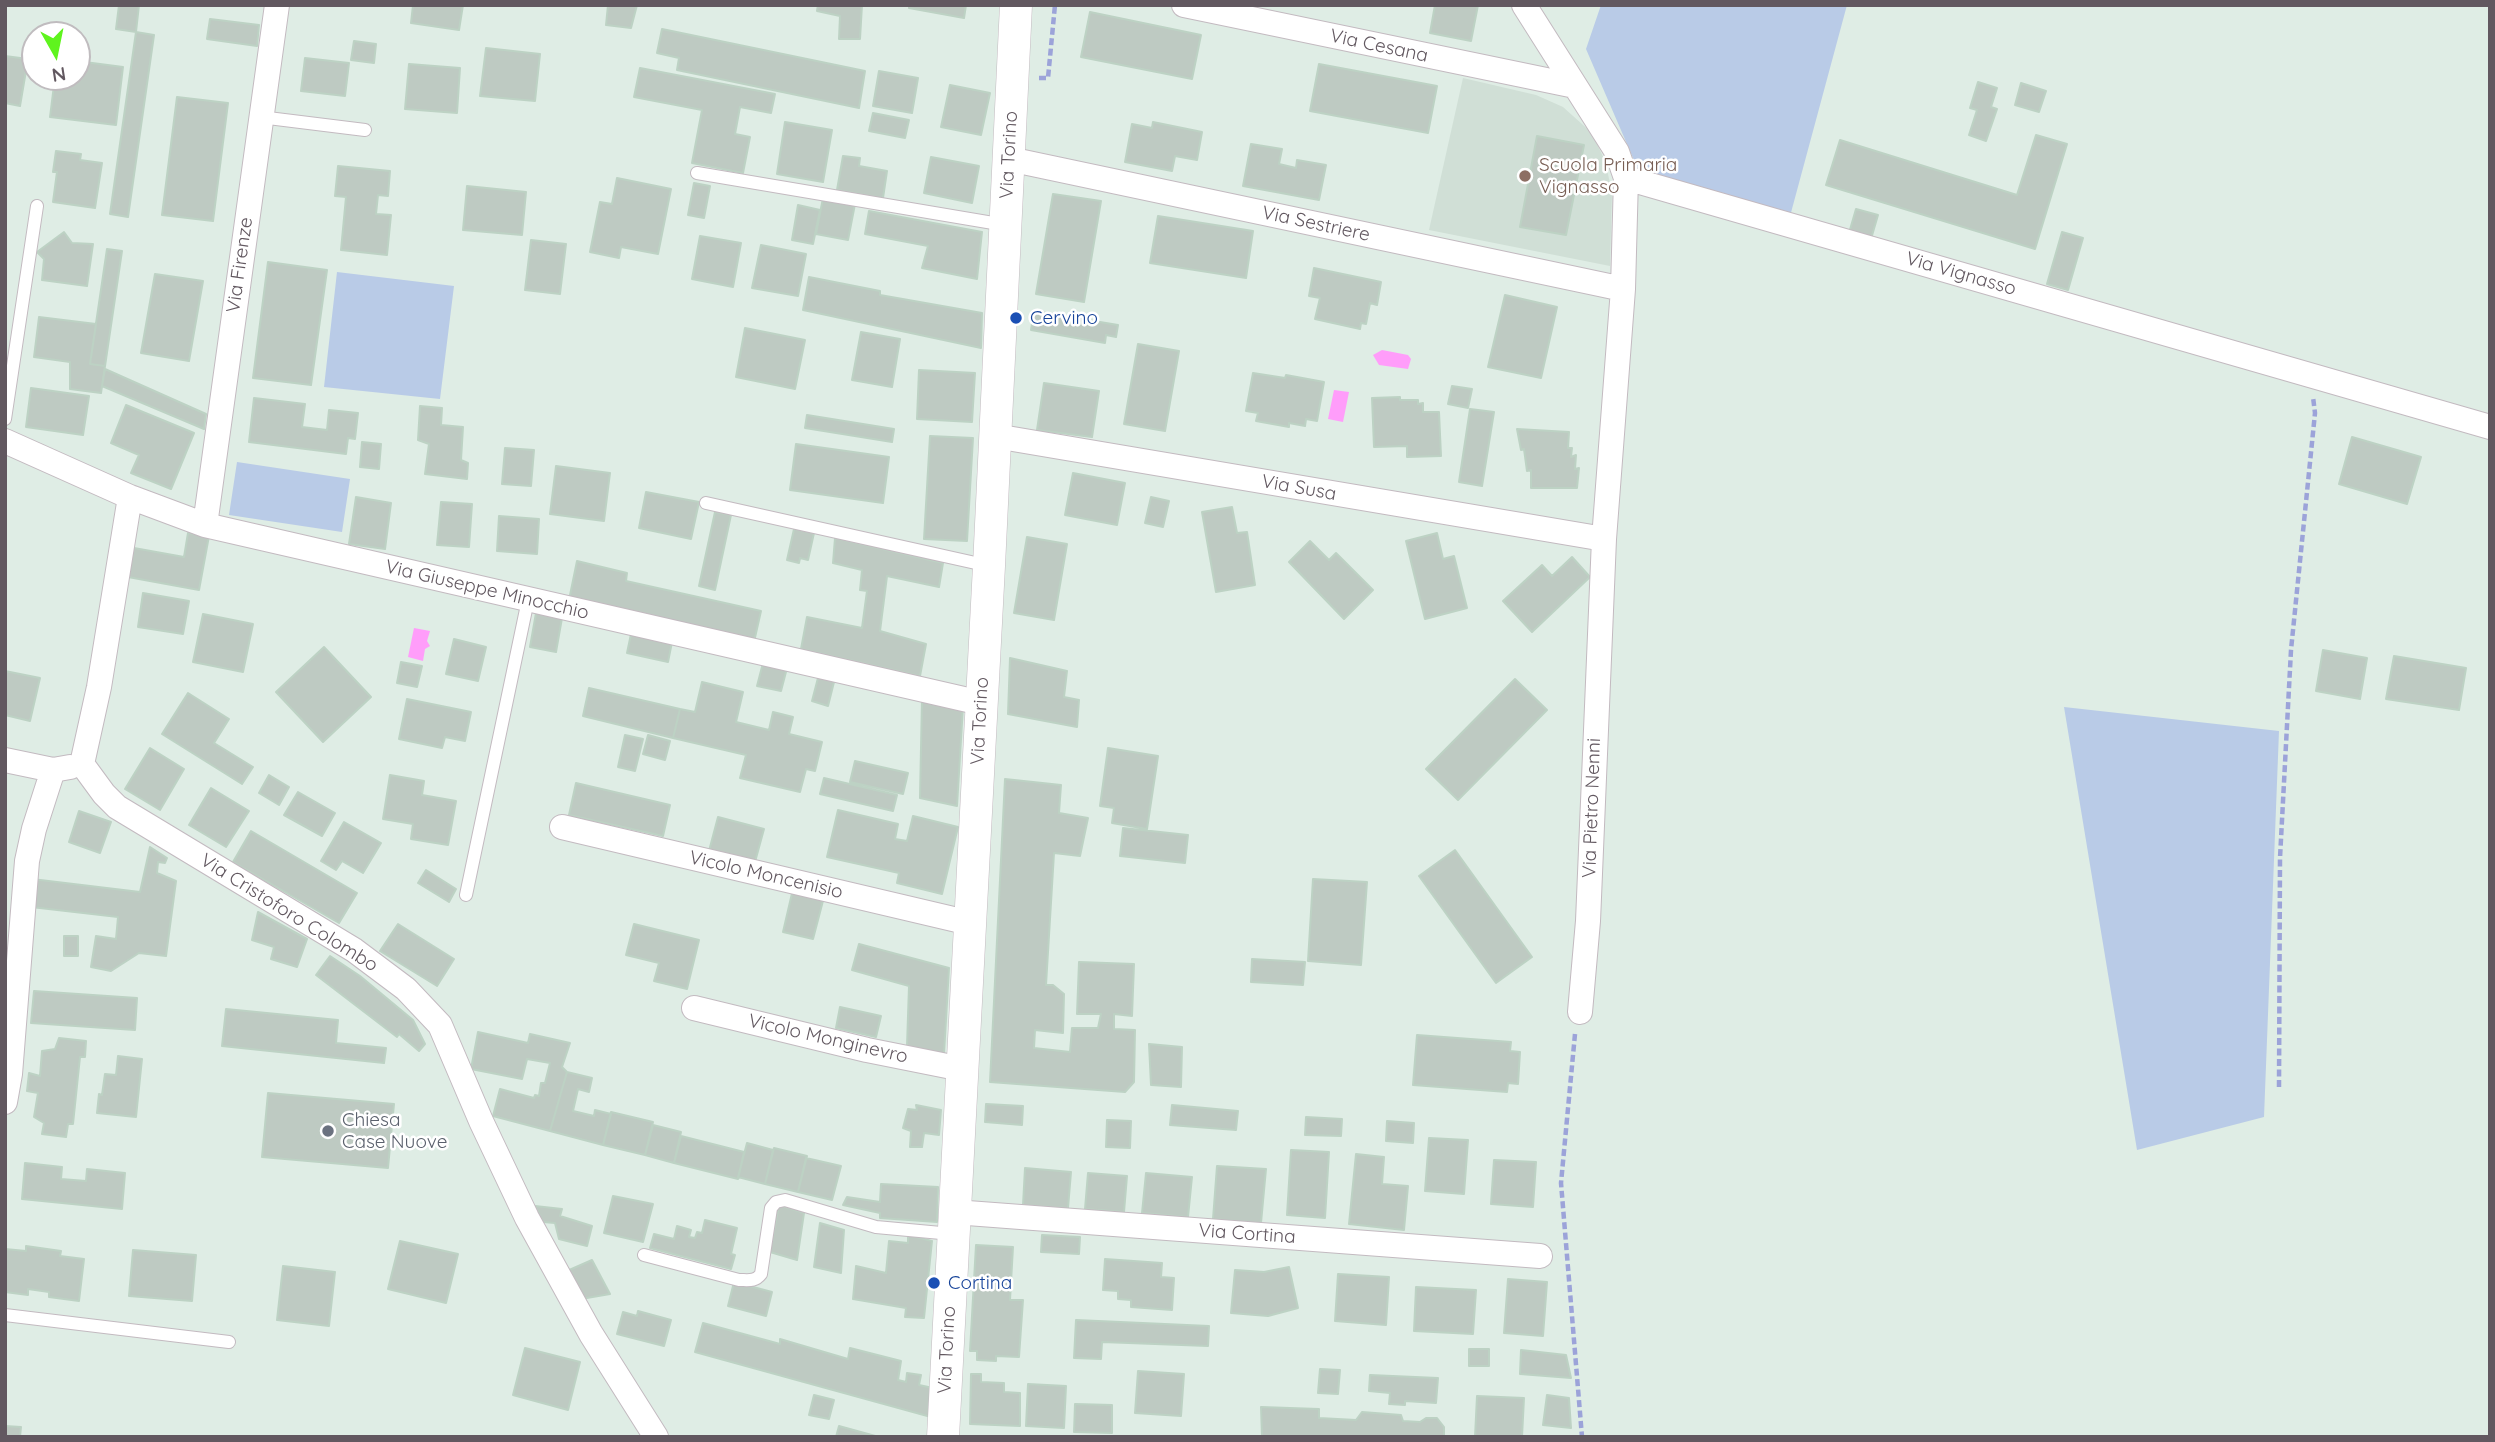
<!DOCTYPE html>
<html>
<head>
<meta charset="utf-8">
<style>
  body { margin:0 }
  #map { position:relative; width:2495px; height:1442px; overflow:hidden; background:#dfede5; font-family:Quicksand,sans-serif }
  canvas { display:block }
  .frame { position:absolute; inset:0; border:7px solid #625860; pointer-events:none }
  .north { position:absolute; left:21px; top:21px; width:70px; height:70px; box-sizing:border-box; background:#fff; border:2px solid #c0bcbf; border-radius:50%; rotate:171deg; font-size:19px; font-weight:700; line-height:28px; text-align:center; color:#625860 }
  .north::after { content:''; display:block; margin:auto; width:24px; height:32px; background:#5ff41e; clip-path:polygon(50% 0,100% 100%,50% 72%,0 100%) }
</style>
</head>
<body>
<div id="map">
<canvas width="2495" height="1442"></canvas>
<div class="frame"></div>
<div class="north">N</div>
</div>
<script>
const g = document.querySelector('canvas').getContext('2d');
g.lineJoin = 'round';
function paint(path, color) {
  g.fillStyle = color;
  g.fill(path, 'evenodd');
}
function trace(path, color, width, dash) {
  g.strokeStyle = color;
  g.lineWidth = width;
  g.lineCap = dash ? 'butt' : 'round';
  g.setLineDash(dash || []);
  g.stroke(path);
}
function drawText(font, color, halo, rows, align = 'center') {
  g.font = font + ' Quicksand,sans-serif';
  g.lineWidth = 5;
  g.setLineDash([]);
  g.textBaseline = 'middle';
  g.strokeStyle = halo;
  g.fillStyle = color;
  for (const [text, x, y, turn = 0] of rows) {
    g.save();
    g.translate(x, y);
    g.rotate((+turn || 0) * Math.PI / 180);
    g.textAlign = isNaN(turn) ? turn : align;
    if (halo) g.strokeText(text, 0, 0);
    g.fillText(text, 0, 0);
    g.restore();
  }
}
const education = new Path2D(`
  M1463,78L1536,95L1563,107L1592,133L1605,161L1612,192L1610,266L1429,230Z`);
const green = new Path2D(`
  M1601,5H1847L1789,220L1634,173L1633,158L1586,49Z
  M337,272L454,286L440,399L324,387Z
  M237,462L350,479L342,532L229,515Z
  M2064,707L2279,731L2264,1117L2137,1150Z`);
const water = new Path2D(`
  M1382,350L1408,355L1411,359L1408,369L1379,365L1373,355Z
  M1334,390L1349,392L1343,422L1328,419Z
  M414,628L430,631L427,641L430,646L425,649L423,661L408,657Z`);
const building = new Path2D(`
  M119,5H139L136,32L116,29Z
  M413,5H463L459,30L411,23Z
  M608,5H637L631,28L606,25Z
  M818,5H862L860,39H839L840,16L817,11Z
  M909,5H966L964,18L909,8Z
  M1435,5H1478L1471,41L1430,33Z
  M1090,12L1201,35L1192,79L1081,57Z
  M210,19L259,25L257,46L207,39Z
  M662,29L865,71L859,108L677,70L679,58L657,53Z
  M136,32L154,35L128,217L110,214Z
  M354,41L376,44L374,63L351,60Z
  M486,48L540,54L535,101L480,96Z
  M5,56L28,59L20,106L5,103Z
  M305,58L349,63L345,96L301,91Z
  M77,61L123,67L116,125L50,117L55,77H77Z
  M409,64L460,68L457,113L405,109Z
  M1319,64L1437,86L1428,133L1310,111Z
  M640,68L775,94L771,113L740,107L735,134L750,137L743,173L692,163L702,110L634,97Z
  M879,71L918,78L912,113L873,106Z
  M1978,82L1997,88L1991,107L1997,109L1986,141L1969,135L1977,110L1970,108Z
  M2021,83L2046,91L2039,112L2015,105Z
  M950,85L990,93L981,135L941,127Z
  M177,97L228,103L213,221L162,215Z
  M873,113L909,120L905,138L869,131Z
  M785,122L832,130L823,182L777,174Z
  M1153,122L1202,132L1197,160L1175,156L1172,171L1125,162L1132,124L1152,128Z
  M2036,135L2067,144L2035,249L1826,185L1840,140L2017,195Z
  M1537,136L1584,145L1566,235L1520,227Z
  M1251,144L1282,149L1279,164L1296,168L1297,160L1326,165L1319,200L1243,186Z
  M56,151L81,154L80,160L102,163L95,208L53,202L57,172H53Z
  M843,156L860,158L859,166L887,171L883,198L837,190Z
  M931,157L979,166L972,203L924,193Z
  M338,166L390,171L388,196L378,195L376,214L391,215L387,255L341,250L346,197L335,196Z
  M617,178L671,189L658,254L621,247L619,258L590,252L600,202L612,204Z
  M694,183L710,186L704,218L688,215Z
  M467,186L526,192L522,235L463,230Z
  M1053,194L1101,201L1084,302L1036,294Z
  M823,198L855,204L848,240L816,234Z
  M798,205L820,210L813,244L792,240Z
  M1856,209L1878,215L1871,239L1849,233Z
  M869,211L982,232L977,279L922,268L928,246L865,234Z
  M1158,216L1253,231L1246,278L1150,263Z
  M64,232L72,243L93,244L87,286L42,280L44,259L37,252Z
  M2062,232L2083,238L2068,290L2047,284Z
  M700,236L741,243L733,287L692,279Z
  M531,240L566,244L560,294L525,290Z
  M761,245L806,254L798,296L752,288Z
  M107,249L122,251L105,366L90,364Z
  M268,262L327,270L311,385L253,378Z
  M1314,268L1381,282L1377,305L1370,303L1366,324L1361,323L1360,329L1315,319L1320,298L1309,296Z
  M155,274L203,281L189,361L141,353Z
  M809,277L880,291V295L982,313L981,348L803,310Z
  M1505,295L1557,307L1541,378L1488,367Z
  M1034,311L1118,325L1116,337L1106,335L1105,343L1031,330Z
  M39,317L96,324L90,364L105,366L101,393L70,389V362L34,357Z
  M745,328L805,340L795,389L736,377Z
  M861,332L900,339L892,387L852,380Z
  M1138,344L1179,351L1165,431L1124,424Z
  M105,369L206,414L204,429L102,386Z
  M919,370L975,373L972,422L917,419Z
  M1253,373L1285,378L1286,375L1324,382L1317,421L1306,419L1305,426L1289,423V427L1256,421L1258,413L1246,411Z
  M1044,383L1099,391L1092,437L1037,430Z
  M1452,386L1472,389L1468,408L1448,404Z
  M31,388L89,396L83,435L26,427Z
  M1400,397V400H1418V404L1423,403V412H1439L1441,456L1407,457V446L1374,447L1372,398Z
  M254,398L305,404L302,427L327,430L329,410L358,413L355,439L348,438L346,454L249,442Z
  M126,405L194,433L171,489L131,473L139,455L111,443Z
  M420,406L442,408L441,425L463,427L461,460L468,463L467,479L425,474L429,444L418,440Z
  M1470,409L1494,412L1482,486L1459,482Z
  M807,415L894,429L892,442L805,428Z
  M1517,429L1569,432L1568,448H1572L1571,457L1576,455L1575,469L1579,468L1577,488H1531V470L1527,471L1524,449L1521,450Z
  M930,436L973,438L967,541L924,539Z
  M2352,437L2421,457L2407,504L2339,484Z
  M362,442L381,444L379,469L360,467Z
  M796,444L889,457L883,503L790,490Z
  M505,448L534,450L531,486L502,484Z
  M556,466L610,473L604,521L550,514Z
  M1073,473L1125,483L1117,525L1065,515Z
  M646,492L699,502L691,539L639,528Z
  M356,497L391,503L385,549L349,544Z
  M1151,497L1169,501L1163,527L1145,523Z
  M441,502L472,504L469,547L437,545Z
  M1232,507L1237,533L1247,532L1255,585L1216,592L1202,512Z
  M715,512L731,515L715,590L699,586Z
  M499,516L539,519L537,554L497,551Z
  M794,529L814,533L808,560L800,558L799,563L787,560Z
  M188,533L209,536L199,590L128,577L134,548L184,557Z
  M1437,533L1443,559L1454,556L1467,608L1425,619L1406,541Z
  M1027,537L1067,544L1054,620L1014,613Z
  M835,538L943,563L939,587L887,576L880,631L926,644L920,676L801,649L807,617L862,628L867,591L860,590L862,570L833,563Z
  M1310,541L1329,560L1336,553L1373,590L1344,619L1289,562Z
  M1572,557L1590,577L1532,632L1503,601L1542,565L1552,576Z
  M577,561L627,573L626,581L761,611L754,642L569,600Z
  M143,593L189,601L183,634L138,627Z
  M536,613L562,618L556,652L530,647Z
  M203,614L253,624L243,672L193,662Z
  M631,634L672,642L668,662L627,653Z
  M454,639L486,647L478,681L446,674Z
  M324,647L371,697L323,742L276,692Z
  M2323,650L2367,658L2360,699L2316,691Z
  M2394,656L2466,668L2459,710L2386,699Z
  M1010,658L1067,671L1064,697L1079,700L1077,727L1008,714Z
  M401,662L422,666L417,687L397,683Z
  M763,663L787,668L781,691L757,686Z
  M5,671L40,678L30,721L5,715Z
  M819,674L835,678L828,706L812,701Z
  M1515,679L1547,710L1458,800L1426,769Z
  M702,682L743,692L736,722L769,730L773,712L793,717L789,734L822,742L815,771L806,769L800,792L740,778L746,755L673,738L680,709L695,712Z
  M589,688L680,709L673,738L583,716Z
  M188,693L229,719L214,743L253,767L242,784L162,734Z
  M922,698L963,706L957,806L920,798Z
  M407,699L471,712L465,741L445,737L442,748L399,739Z
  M625,735L643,739L635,771L618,767Z
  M648,735L670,741L665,760L643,754Z
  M150,748L184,769L160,810L125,789Z
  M1108,748L1158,756L1147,829L1112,823L1114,808L1100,806Z
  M855,761L908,773L903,794L850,782Z
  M269,775L289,787L279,805L259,793Z
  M390,775L424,781L422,795L456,801L448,845L411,839L413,824L383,819Z
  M824,778L897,795L893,811L820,794Z
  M1005,779L1061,785L1059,813L1088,818L1080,856L1054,853L1046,985H1053L1064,994L1063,1033L1035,1030L1034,1048L1070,1052L1072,1028H1098L1101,1014H1077L1079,962L1134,964L1132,1016L1114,1014V1029L1135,1030L1134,1082L1125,1092L990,1082Z
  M576,783L670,805L663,836L569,815Z
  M211,788L249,811L226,847L189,825Z
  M298,792L335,813L322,836L284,815Z
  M838,810L898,824L895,839L907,841L913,816L958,827L942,894L897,883L899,873L827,857Z
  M79,811L111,822L100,853L69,842Z
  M718,817L764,829L755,862L709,851Z
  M344,822L381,843L363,873L342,861L336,870L321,861Z
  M1123,828L1188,835L1185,863L1120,856Z
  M251,831L357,893L339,923L233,862Z
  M150,847L167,858L165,863L158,862L157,873L176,881L166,956L139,953L111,971L91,967L96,936L116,939L118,917L31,907L32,879L140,892Z
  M1455,850L1532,957L1496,983L1419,876Z
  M426,870L456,889L449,902L418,883Z
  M1313,879L1367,882L1361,965L1308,961Z
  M793,889L824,897L813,939L783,932Z
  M258,912L307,939L297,967L271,959L274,947L252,940Z
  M398,924L454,959L437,986L380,951Z
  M634,924L699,940L687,989L654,981L659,963L626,955Z
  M64,936H78V956H64Z
  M859,944L949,968L944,1054L907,1046L909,986L852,970Z
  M330,956L360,976L413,1020L425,1044L419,1051L399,1034L397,1037L316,975Z
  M1252,959L1305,962L1303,985L1251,982Z
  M34,991L137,998L135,1030L31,1023Z
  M840,1007L881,1016L876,1037L836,1028Z
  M226,1009L338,1020L336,1043L386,1048L384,1063L222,1046Z
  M478,1032L528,1043L530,1034L570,1043L562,1067L567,1072L550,1131L493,1116L500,1089L534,1098L535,1095L539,1096L541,1083H545L550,1063L527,1059L522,1079L471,1069Z
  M1417,1035L1511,1042L1510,1051L1520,1052L1518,1084L1508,1083L1507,1092L1413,1085Z
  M59,1038L86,1041L85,1057H80L73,1124H68L66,1137L42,1134L44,1123L34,1117L38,1093L27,1091L29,1073L40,1076L42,1051L55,1049Z
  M1149,1044L1182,1047L1181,1087L1151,1085Z
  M118,1056L142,1059L136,1117L97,1113L99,1094L102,1095L105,1074L116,1075Z
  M567,1072L592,1078L589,1092L578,1089L573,1111L594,1116L595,1110L611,1114L603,1145L550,1131Z
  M268,1093L394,1104L388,1168L262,1157Z
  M986,1104L1023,1106L1022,1125L985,1122Z
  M916,1105L941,1110L939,1135L924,1133L922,1147H910L911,1131L903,1128L908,1109L917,1110Z
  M1172,1105L1238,1111L1236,1130L1170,1125Z
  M611,1112L653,1122L645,1155L603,1145Z
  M1306,1117L1342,1119L1341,1136L1305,1135Z
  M1107,1120L1131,1121L1130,1148L1106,1147Z
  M1387,1121L1414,1123L1413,1143L1386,1141Z
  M653,1125L681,1132L674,1163L645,1155Z
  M681,1136L744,1152L738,1179L674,1163Z
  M1429,1138L1468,1140L1464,1194L1425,1191Z
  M747,1143L773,1150L765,1184L738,1177Z
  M774,1148L807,1156L798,1192L765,1184Z
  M1291,1150L1329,1152L1325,1218L1287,1215Z
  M1356,1154L1384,1157L1382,1184L1408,1186L1404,1230L1349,1224Z
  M806,1158L841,1166L832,1200L798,1192Z
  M1494,1160L1536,1162L1533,1207L1491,1204Z
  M25,1163L62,1167L61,1179L86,1181L87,1169L125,1173L122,1209L22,1199Z
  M1217,1166L1266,1169L1261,1223L1213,1219Z
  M1025,1168L1071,1172L1068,1208L1023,1205Z
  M1088,1173L1127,1176L1124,1212L1085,1209Z
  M1146,1173L1192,1177L1188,1217L1142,1213Z
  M881,1184L938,1187L937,1222L880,1218V1213L843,1205L847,1197L880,1202Z
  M613,1196L653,1204L643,1242L604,1233Z
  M779,1205L804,1213L797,1260L770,1252Z
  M535,1206L562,1209L560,1216L592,1226L587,1246L559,1239L555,1223L543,1222Z
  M705,1220L737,1228L731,1254L735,1255L731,1269L650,1248L654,1234L674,1239L677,1226L691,1230L689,1237L695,1238L697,1232L702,1233Z
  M820,1223L844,1230L841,1273L814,1267Z
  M908,1235L932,1241L924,1318L905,1317L906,1308L853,1299L856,1266L886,1273L889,1241L908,1243Z
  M1042,1235L1080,1237L1079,1254L1041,1252Z
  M400,1241L458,1254L446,1303L388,1289Z
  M976,1245L1013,1247L1010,1300H1023L1019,1357L996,1356V1361L977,1360V1351H970Z
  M26,1246L61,1251L60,1256L84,1259L79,1301L49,1297V1292L28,1289V1295L5,1292V1249L26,1251Z
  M133,1250L196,1255L192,1301L129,1296Z
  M1105,1259L1162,1263L1161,1277L1174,1278L1172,1310L1131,1307V1300L1118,1299V1291L1103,1290Z
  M592,1260L610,1294L581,1299L567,1271Z
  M283,1266L335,1272L329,1326L277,1320Z
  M1289,1267L1298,1308L1268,1316L1231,1313L1235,1270L1264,1272Z
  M1338,1274L1389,1277L1386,1325L1335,1321Z
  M1508,1279L1547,1282L1543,1336L1504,1333Z
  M734,1282L772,1292L766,1316L728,1306Z
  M1416,1287L1476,1290L1473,1334L1414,1331Z
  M638,1311L671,1320L664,1346L617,1334L623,1312L637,1316Z
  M1076,1320L1209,1326L1208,1346L1102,1342L1101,1359L1074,1358Z
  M703,1323L780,1344V1339L848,1359L850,1348L901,1361L898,1380L906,1382L907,1373L921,1375L919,1385L933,1388L931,1417L695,1352Z
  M525,1348L580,1362L568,1410L513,1395Z
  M1469,1349H1489V1366H1469Z
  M1521,1350L1566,1355L1571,1378L1520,1374Z
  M1320,1369L1340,1370L1338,1394L1318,1393Z
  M1138,1371L1184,1374L1181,1416L1135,1413Z
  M971,1374H981V1382L1004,1383V1392L1020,1393V1426L970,1424Z
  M1370,1375L1438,1378L1436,1403L1405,1401V1405L1389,1404L1390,1393L1369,1391Z
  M1028,1384L1066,1386L1064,1428L1026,1426Z
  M814,1395L834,1400L829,1419L809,1415Z
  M1547,1395L1569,1398L1571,1428L1543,1425Z
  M1477,1396L1524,1398L1522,1437H1475Z
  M1075,1404L1112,1405V1433L1074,1432Z
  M1261,1407L1319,1409V1418L1356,1420L1362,1412L1401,1415L1403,1421L1420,1422L1426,1418H1437L1444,1427V1437H1262Z
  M5,1426L21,1427L20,1437H5Z
  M839,1426L879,1437H836Z`);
const path = new Path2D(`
  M1039,78H1048L1055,5
  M1575,1034L1561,1183L1582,1437
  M2279,1087L2280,858L2291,650L2315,413L2313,397`);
const service = new Path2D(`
  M260,117L365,130
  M697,173L1005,225
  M5,419L37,206
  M706,503L989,566
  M466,895L528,600
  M644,1255L739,1280C748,1280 755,1282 761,1274L771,1208L776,1202L785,1200L876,1227L952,1234
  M5,1315L229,1342`);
const minor = new Path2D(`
  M1184,5L1575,86
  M1524,5L1617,152L1626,178L1623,289L1604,539L1588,921L1580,1012
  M1009,159L1623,289
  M1626,178L2490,427
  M995,436L1604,539
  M5,441L130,497L205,525L981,703
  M130,497L99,687L82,764L104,794L117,807L354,950L406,989L440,1025L481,1121L527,1218L591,1334L656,1437
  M205,525L277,5
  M5,760L53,770L70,767
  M562,827L970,923
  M694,1008L867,1050L962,1069
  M5,1102L10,1074L27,861L34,829L53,770
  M954,1212L1540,1256`);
const tertiary = new Path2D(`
  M943,1437L989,566L1016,5`);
const markers = [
  [1525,176,7,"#8d6e63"],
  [1016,318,7,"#1a4fb4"],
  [328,1131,7,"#6b7280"],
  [934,1283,7,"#1a4fb4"]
];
const streetNames = [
  ["Via Cesana",1379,46,12],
  ["Via Torino",1009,155,-87],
  ["Via Sestriere",1316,224,12],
  ["Via Firenze",240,265,-82],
  ["Via Vignasso",1961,274,16],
  ["Via Susa",1299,488,10],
  ["Via Giuseppe Minocchio",487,590,13],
  ["Via Torino",980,721,-87],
  ["Via Pietro Nenni",1592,808,-88],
  ["Vicolo Moncenisio",766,875,13],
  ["Via Cristoforo Colombo",289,913,32],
  ["Vicolo Monginevro",828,1039,13],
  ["Via Cortina",1247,1234,4],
  ["Via Torino",947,1350,-87]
];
const educationNames = [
  ["Scuola Primaria",1539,165],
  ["Vignasso",1539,187]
];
const transitNames = [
  ["Cervino",1030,318],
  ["Cortina",948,1283]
];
const worshipNames = [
  ["Chiesa",342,1120],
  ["Case Nuove",342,1142]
];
paint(education, '#d0dfd6');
paint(green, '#b9cbe7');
paint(water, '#ff9dfa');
paint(building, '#becac2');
trace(building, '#bdd2c4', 2);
trace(service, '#c3bac0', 14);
trace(minor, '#c3bac0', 26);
trace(tertiary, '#c3bac0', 33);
trace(path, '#9ca3d9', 4.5, [7, 3.5]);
trace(service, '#fff', 12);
trace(minor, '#fff', 24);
trace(tertiary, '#fff', 32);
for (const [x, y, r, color] of markers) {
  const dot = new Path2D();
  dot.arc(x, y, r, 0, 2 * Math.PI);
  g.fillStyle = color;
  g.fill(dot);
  trace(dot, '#fff', 2.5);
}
drawText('19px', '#625860', '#fff', streetNames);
drawText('19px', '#785e54', '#fff', educationNames, 'left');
drawText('19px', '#164399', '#fff', transitNames, 'left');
drawText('19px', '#5b616d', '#fff', worshipNames, 'left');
</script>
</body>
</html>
